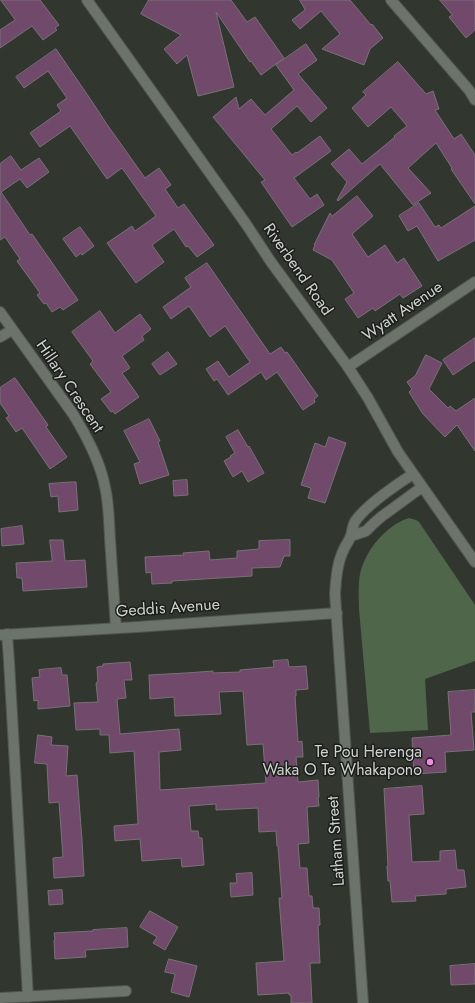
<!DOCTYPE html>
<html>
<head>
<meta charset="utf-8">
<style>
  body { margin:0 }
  canvas { display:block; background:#31372f }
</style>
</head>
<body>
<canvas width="475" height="1003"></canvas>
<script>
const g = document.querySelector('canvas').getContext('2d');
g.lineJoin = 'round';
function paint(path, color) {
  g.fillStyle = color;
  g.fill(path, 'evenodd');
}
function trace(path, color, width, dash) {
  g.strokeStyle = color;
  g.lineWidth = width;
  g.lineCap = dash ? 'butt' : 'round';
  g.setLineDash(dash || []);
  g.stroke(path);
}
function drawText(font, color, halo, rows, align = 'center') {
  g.font = font + ' Jost,sans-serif';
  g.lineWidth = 3;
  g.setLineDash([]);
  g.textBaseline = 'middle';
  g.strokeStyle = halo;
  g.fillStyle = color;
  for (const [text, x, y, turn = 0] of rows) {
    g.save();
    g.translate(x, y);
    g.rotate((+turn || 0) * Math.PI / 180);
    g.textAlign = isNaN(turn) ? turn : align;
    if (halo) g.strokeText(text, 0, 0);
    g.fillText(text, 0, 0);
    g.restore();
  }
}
const green = new Path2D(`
  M409,518L416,520L419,522L475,605V661L425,679L428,730L370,733L359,609C359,597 358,585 360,574C365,551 386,525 409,518Z`);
const building = new Path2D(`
  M1,0H40L59,25L55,28L57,30L43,40L32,26L0,48V30L15,20Z
  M149,0H231L247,22L255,17L284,58L261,75L251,61L250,62L216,12L234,87L198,96L187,55L177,64L164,49L181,35L141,14Z
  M300,0H350L371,25L372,24L383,38L370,49L364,65L322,49L340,34L321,11L300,29L292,20L305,10Z
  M440,0H475V30L466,38L449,17L452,15Z
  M306,44L317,60L298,74L327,108L311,122L297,106L271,129L292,155L296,152L297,153L320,136L331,151L294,178L310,199L317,194L324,205L292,227L261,182L265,180L213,117L236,97L239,109L251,99L265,115L294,90L276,65Z
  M56,49L93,103L106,123L145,178L159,168L171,185L165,189L178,208L184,204L214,245L197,257L188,246L186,247L174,229L152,245L164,262L136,283L107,243L132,226L135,231L156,216L122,168L107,179L70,126L40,147L30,133L61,111L57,105L67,98L48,71L24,88L16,77Z
  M398,62L426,94L433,91L439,109L435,110L454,139L461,134L475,155V204L451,169L452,168L436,143L408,168L431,193L413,205L380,164L338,201L337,200L347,182L331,164L349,149L362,164L395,137L394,136L407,126L391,107L368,127L352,108L366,95L363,92Z
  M11,156L21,170L39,158L49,172L27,188L20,179L1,192L30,235L32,234L78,300L63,310L60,307L52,312L46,303L44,304L37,295L40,293L17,261L20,259L5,237L0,240V164Z
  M357,196L373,216L352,234L368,257L385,245L397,263L404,258L422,286L403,298L400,294L375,311L373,308L358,318L345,299L354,293L332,260L313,250L315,245H314L330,213L332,216Z
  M419,203L435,227L439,225L441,228L475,206V240L438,261L417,226L408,231L399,216Z
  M80,227L94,246L82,255L81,253L76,257L63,239Z
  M207,263L270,354L281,347L285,353L287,352L318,396L314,399L315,402L303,410L277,372L266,380L261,372L228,395L217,379L214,381L206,369L218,361L229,377L250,362L225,326L210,337L189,306L171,319L163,307L191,287L185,278Z
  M100,311L115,333L140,314L151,329L142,336L144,340L122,356L130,368L122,373L139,397L115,414L113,411L111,412L101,399L111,392L90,364L93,361L72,332Z
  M475,338V360L453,375L443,360Z
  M168,352L177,364L160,375L152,364Z
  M426,355L442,363L429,389L448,408L450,406L456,411L475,398V451L457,425L445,437L423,414L409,392L412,389L407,382L415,376Z
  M15,378L48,425L46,427L67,457L50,469L22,428L16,432L6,418L9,416L0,403V388Z
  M149,419L160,441L158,442L169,475L140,484L134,464L140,462L124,431Z
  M238,430L248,447L249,446L264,473L248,482L242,471L233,477L224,461L231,457L230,456L235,453L226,437Z
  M329,437L346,443L325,503L308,498L311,488L301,485L315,443L325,447Z
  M187,480L188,495L174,496L173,481Z
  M70,482H76L78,510L59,512L58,496L51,497L49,484Z
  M22,526L24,544L2,546L1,529Z
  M50,540H63L65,561L85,560L87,587L23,591L22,578H17L16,563L52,561Z
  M290,540V556H284L280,567L252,568V576L172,581V583L152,584L151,572L146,573L145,557L184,555L183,553L209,551L210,560L237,558V551L259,549V541Z
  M288,660L289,667L306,666L308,689L296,690V696H295L298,742L302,741L303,757H296L298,782L318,780L319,797L318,798L319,806L307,807L309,843L298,844L300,868H307L309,896H312L313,908H319L320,925H318L320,963H310L312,1003H291V995H289V993L258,995L256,963L284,961L279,898H282L278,846H277L276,831L259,832L258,808L216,810V804L189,806L191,831H198L199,838H202L204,865L182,867L181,858L142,861L140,839L115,841L114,826L138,824L134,751L110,753L109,735H100V729L76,730L74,703L98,702L96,683L98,682L97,667L103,666V664L130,662L132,680H124L126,698L117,699L120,734L179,729L181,750L159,752L160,790L266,783L263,744L247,745L243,691L219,692L221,714L175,716L174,697L150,699L149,675L186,673L213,671V673L240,672V670L274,667L273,661Z
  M61,668L62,675H67L70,706L38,709V700L34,701L32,678L40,677L39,670Z
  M475,690V712H471L474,750L445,752L446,772L414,774L412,738L451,735L448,692Z
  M38,735L52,737L51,745L68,746L66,776L77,775L82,840L84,876L54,878L53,858L63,857L59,802L49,803L47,764L35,763Z
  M422,786L424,814L409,815L412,862L440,861V851L455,850L457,870H464L466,887L446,889V894L415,896L416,901L392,902L390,881H388L387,866H388L384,789Z
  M252,873L253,895L231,897L230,883H237L236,874Z
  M62,890L63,904L49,905L48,891Z
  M150,911L178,927L165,950L153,943L157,937L140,927Z
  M127,928L128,947L85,950L86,957L55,959L54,940H55L54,933L93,931V930Z
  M169,959L197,966L189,997L171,992L175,974L165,972Z
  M475,964V984L451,985L450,966Z`);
const minor = new Path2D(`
  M391,0L469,90L475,100
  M0,312L73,414C87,437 100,461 105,487C109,504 109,522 110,539C112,569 114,598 116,628
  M0,337L12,330
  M348,367L475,282
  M7,634L9,661L28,997
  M0,998L126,991`);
const tertiary = new Path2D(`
  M0,635L137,627L337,613`);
const secondary = new Path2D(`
  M87,0L246,224L271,262L348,367L368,398L398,452L475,562
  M351,536L366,531L373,524L381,517L422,487
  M363,1003L335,594C336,579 337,563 344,549C346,544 350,540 351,535C353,530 352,525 356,520C368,504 396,485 413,474`);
const markers = [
  [430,762,4,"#f987e9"]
];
const streetNames = [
  ["Riverbend Road",297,270,55],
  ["Wyatt Avenue",403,312,-34],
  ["Hillary Crescent",69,387,56],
  ["Geddis Avenue",168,609,-4],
  ["Latham Street",337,841,-94]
];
const poiNames = [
  ["Te Pou Herenga",422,753],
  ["Waka O Te Whakapono",422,771]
];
paint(green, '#50664a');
paint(building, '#714a6b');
trace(building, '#797077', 1);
trace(minor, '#4f554e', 12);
trace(tertiary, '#4f554e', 12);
trace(secondary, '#4f554e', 12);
trace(minor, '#6c736a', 10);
trace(tertiary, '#6c736a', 10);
trace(secondary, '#6c736a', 10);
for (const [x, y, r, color] of markers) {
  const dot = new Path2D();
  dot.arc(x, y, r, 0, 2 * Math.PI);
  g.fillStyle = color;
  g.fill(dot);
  trace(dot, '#1a1d1a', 1.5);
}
drawText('16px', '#d0d4cf', '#1a1d1a', streetNames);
drawText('16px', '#d0d4cf', '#1a1d1a', poiNames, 'right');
</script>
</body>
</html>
